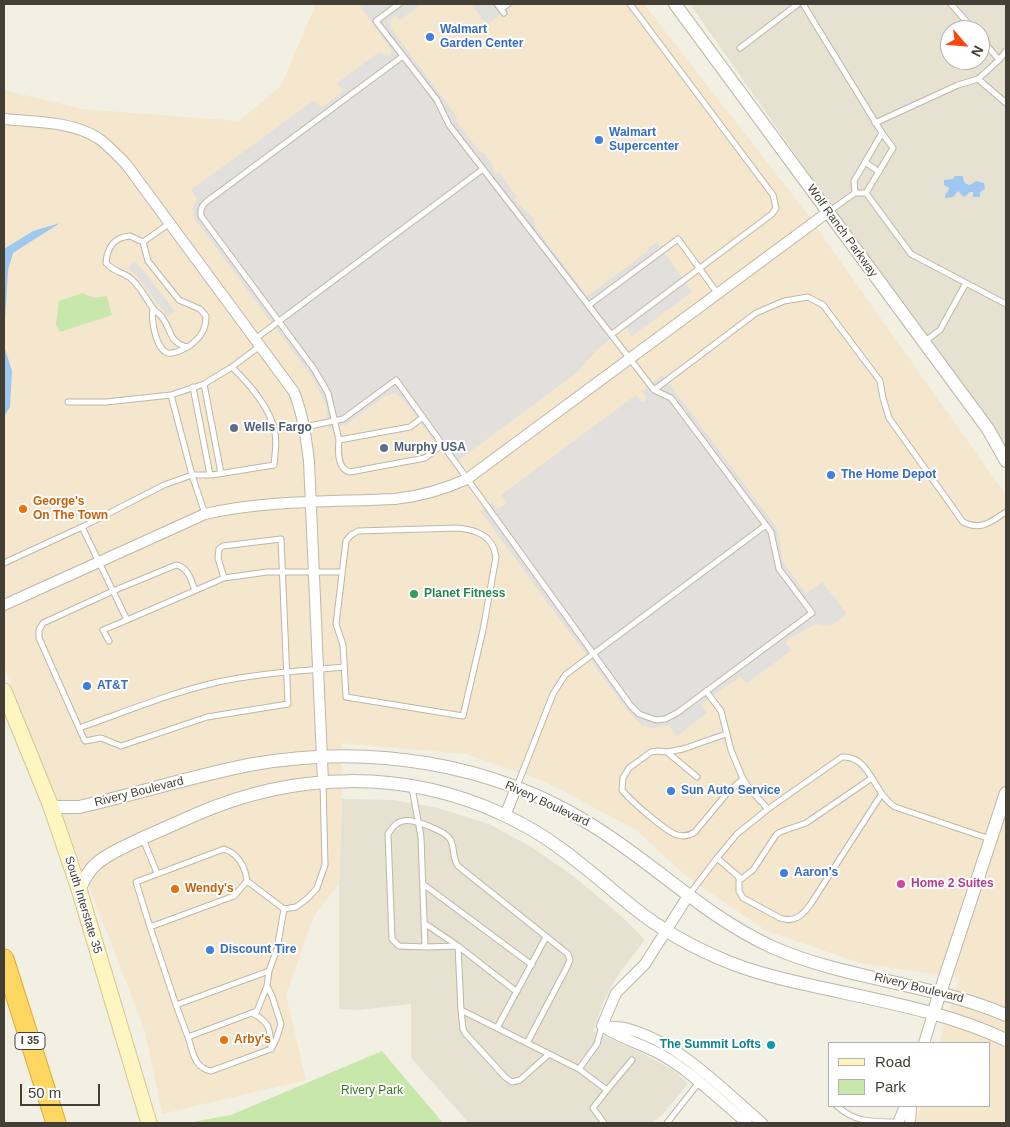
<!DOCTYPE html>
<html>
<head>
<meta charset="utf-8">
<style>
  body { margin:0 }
  #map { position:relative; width:1010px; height:1127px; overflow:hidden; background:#f2efe3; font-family:Helvetica,sans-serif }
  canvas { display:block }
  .frame { position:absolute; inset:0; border:5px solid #443f34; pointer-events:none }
  .legend { position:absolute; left:828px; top:1042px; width:162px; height:65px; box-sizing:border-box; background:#fff; border:1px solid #b4b2ae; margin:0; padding:6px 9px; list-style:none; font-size:15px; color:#443f34 }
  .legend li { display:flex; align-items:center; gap:10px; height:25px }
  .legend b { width:25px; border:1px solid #b4b2ae }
  .north { position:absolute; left:940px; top:20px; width:50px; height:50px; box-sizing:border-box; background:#fff; border:1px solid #b4b2ae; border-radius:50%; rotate:117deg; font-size:14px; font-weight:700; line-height:20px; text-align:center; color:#443f34 }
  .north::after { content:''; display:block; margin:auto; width:18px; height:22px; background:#fb4812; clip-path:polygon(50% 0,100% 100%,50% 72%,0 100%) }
  .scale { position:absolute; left:20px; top:1084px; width:80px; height:22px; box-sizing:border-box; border:2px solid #443f34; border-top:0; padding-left:6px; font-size:15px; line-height:18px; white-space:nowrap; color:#443f34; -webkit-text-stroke:4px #fff; paint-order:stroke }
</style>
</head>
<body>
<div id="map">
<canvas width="1010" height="1127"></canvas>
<div class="frame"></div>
<ul class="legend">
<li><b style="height:6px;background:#fff5c1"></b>Road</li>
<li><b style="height:14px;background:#c7e7ab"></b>Park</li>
</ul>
<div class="north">N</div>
<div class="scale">50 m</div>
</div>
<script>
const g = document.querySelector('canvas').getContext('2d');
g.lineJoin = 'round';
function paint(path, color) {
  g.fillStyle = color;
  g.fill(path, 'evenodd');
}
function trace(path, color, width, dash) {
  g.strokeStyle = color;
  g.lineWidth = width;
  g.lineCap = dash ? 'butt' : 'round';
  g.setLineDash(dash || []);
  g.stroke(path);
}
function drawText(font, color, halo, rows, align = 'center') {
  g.font = font + ' Helvetica,sans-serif';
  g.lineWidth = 4;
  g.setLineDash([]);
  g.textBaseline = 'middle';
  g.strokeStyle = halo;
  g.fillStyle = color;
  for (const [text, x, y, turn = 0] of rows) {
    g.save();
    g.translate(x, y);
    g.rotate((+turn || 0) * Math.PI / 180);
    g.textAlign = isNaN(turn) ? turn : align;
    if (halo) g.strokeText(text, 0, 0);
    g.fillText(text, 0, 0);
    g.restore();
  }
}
const residential = new Path2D(`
  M690,4H1006V456ZM950,30H980V60H950Z
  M342,799L394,800L438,808L489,824L533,848L577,879L621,916L645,940L620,972L604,1000L593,1031L643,1054L673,1070L688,1084L661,1116L652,1123H469L411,1058V1004L358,1010L339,1009V884Z`);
const commercial = new Path2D(`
  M316,4H644L802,207L1003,491L1006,498V1123H916L921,1106H989V1043H939L960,978L860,963L767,931L687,877L636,830L546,782L466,754L341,743L342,804L339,884L314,916L286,995L306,1080L162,1114L145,1031L4,666V90L82,109L239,121L281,86Z`);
const green = new Path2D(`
  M82,293L94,298L107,296L112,315L60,332L56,324L59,301Z
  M382,1051L443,1123H187L231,1115Z`);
const parking = new Path2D(`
  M359,4H422L400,20L395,15L391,21V28L457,117L456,121L480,152L484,153L494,166L492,168L496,173L499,172L517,197L515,199L517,202L534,219V225L586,295H589L649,250L648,248L657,242L692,292L632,336L625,327L598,349L575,374L452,465L402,398L395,393L385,396L346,425L329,429L326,405L312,377L194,218L193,213V207L197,199L191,190L313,101L322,107L345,90L336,84L379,52L388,56L390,55L391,50Z
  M471,4H515L487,25Z
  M133,261L142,269L175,311L168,317L136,275L128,269Z
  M663,375L777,528L783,558L781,559L806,594L822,582L847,614L830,626L816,624L787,640L786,643L792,650L747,683L740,677L703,703L702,706L707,713L677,736L669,726L654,728L644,726L638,722L627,710L480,511L492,503L498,509L506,504L507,502L501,495L636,395L642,402H644L647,397L642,391Z`);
const water = new Path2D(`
  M955,176H963C964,182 964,184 970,185L976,181L984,183L985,189L980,192V197H973V192H970L964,197L958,191L953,197L945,198L946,193L948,192L949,188L944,185V180L953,179Z
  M60,223L13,253L8,270L4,337V249L33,231Z
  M4,346L12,371L10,407L4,416Z`);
const service = new Path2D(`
  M497,4L504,13
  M803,4L882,133L893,148L866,193H855L828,212
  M951,4L974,30
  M501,9L508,4
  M980,37L999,60L1006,51
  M740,48L798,4
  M403,56L206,202C201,206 200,210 201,216L314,369L328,393L339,440L410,427L423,417
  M978,79L1006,103
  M875,123L958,85L978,79L999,60
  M865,162L879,172
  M855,193L854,181L882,133
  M866,193L911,254L966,283
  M130,236L143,242L148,261L179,300L200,309L206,316C206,331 200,338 188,347C168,343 172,329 161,316C159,313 155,312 153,308C145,298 140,285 129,277C121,272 113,271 106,263C107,248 114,237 130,236Z
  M143,242L170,223
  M589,305L678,239L718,294
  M153,309C151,320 156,350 168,353C174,354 182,350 187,347
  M612,334L772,214L776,208L773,195L630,4
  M255,339L483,169
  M924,342L940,330L966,283L1006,304
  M232,367C249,384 271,408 275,433C277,443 275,455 274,465L212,475H192L164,485L82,527L127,620L224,578L267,572H342
  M204,384L221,473
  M193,387L210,475
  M654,390L756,313L784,301L808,297L823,305L880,381L883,398L889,418L963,522C982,531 990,522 1006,512
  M68,402H106L171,395
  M305,427L343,419L396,380L631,706L639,714L656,720L665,719L677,713L812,613L779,569L771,532L671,398L654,390L449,125L437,100L376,21L399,4
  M339,440C338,451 337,469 350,472L425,458L443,444
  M205,514L192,475L171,395L204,384L232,367L260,346
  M458,528C476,530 493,535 496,557L483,630L463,716L346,697L343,645L336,624L346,541L351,535L358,531Z
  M4,563L82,527
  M195,590C191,580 188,567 176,565L113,591L43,623L39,630V638L79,728C125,712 170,693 218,682C259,673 302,671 344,667
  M109,641L103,630L127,620
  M706,691L721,711L731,750L743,779L753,793L768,809
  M79,728L85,741L101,738L121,746L207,717L288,704L281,539L223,546L219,549L218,558L224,578
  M726,734L683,749L667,752L658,751L651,752L629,768L623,778L622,790C630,800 665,831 677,835C684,837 689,836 695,832L728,792L743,779
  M667,752L697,777
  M517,786L553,694L565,675L766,525
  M412,788L421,837L425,947L458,946L461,1010L579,1069L597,1044L602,1026
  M143,839L157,873
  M224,849C238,854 245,866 247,881L234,896L150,927L136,882Z
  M717,858L739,877V891L743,898L780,918C794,923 802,916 810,905L881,795
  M740,880L753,870L776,835L780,832L806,823L872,778
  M247,881L284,909L296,907L308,898L317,888L325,865L323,782
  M423,884L532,965
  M688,896L717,858L737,834L768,809L842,757C870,755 873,793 895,807L990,839
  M424,923L458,946L517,992
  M150,927L176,1005L269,971L277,949L284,909
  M425,947L399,946L392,939L388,834C392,828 396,822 403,821C412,818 445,831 450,839C455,847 452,858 458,866L568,954L570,960L566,969L527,1043
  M267,986L272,996L281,1024L276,1040L271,1049L211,1071C194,1068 193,1052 188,1037L257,1011L267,986L269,971
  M176,1005L188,1037
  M461,1010L463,1029L465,1033L505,1077L512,1082L520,1080L549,1054
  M252,1013C271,1023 270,1029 271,1049
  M497,1028L546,937
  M579,1069L607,1090L593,1108L604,1123
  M607,1090L632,1060
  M837,1106C855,1123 875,1122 898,1122
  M667,1123L700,1081`);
const minor = new Path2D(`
  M4,119C34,122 71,121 98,138C108,145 117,155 126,164L294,392C303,415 306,437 309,461L323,782
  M4,605L205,514C267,500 332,502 395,499C421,496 443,490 467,479L828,212
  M505,816L516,788
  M602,1026C609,1027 617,1027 625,1028C679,1042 721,1088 762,1123
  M602,1026L616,993L645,964L688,896
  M605,1028C622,1039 642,1044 660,1054C692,1072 719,1100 747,1123
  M924,1043L933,1014
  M898,1123L905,1106
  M910,1123L911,1106`);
const tertiary = new Path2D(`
  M675,4L988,429L1006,461
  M50,804L56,807H79C137,794 195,775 254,764C368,744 490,762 590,824C653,862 704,916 772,947C847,980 931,983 1006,1015
  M79,889C84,880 88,871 96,864C107,854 122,848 136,841C156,832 177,823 197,814C295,771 406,769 504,815C523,824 541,834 557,846C584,865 608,887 633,907C661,930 692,947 726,961C752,972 781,979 809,985C875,1000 945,1011 1006,1040
  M933,1014L1006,793`);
const secondary = new Path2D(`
  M4,691L50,804L79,889L149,1123`);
const motorway = new Path2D(`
  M4,959L56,1123`);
const markers = [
  [430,37,5,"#3f7fe0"],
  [599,140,5,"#3f7fe0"],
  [234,428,5,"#5c6f8a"],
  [384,448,5,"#5c6f8a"],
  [831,475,5,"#3f7fe0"],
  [23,509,5,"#e8710a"],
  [414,594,5,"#2e9e5b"],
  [87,686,5,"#3f7fe0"],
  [671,791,5,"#3f7fe0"],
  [784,873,5,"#3f7fe0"],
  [901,884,5,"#d1479c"],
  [175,889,5,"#e8710a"],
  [210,950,5,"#3f7fe0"],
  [224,1040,5,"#e8710a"],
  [771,1045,5,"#0f9aa8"]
];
const shields = [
  [30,1041,30]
];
const shieldNames = [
  ["I 35",30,1041]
];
const shopNames = [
  ["Walmart",440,30],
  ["Garden Center",440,44],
  ["Walmart",609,133],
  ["Supercenter",609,147],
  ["The Home Depot",841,475],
  ["AT&T",97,686],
  ["Sun Auto Service",681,791],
  ["Aaron's",794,873],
  ["Discount Tire",220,950]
];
const streetNames = [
  ["Wolf Ranch Parkway",842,231,54],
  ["Rivery Boulevard",139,792,-14],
  ["Rivery Boulevard",547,804,25],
  ["South Interstate 35",83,905,73],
  ["Rivery Boulevard",919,988,14]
];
const serviceNames = [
  ["Wells Fargo",244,428],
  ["Murphy USA",394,448]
];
const foodNames = [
  ["George's",33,502],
  ["On The Town",33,516],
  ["Wendy's",185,889],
  ["Arby's",234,1040]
];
const leisureNames = [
  ["Planet Fitness",424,594]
];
const hotelNames = [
  ["Home 2 Suites",911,884]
];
const cultureNames = [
  ["The Summit Lofts",761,1045]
];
const parkNames = [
  ["Rivery Park",372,1091]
];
paint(residential, '#e6e1d1');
paint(commercial, '#f5e7ce');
paint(green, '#c7e7ab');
paint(parking, '#e2e0dc');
paint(water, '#9ec8f0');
trace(service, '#bdb7a6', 7);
trace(minor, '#bdb7a6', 12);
trace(tertiary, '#bdb7a6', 14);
trace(secondary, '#d3c793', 17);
trace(motorway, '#ddad32', 21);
trace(service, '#fff', 5);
trace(minor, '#fff', 10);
trace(tertiary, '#fff', 12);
trace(secondary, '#fff5c1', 15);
trace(motorway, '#fed762', 19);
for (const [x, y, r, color] of markers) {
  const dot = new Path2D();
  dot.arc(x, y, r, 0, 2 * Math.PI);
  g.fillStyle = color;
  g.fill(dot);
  trace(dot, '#fff', 2);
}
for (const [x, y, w] of shields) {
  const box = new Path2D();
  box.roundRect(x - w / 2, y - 8.5, w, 17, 4);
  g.fillStyle = '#fff';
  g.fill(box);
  trace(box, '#443f34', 1);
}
drawText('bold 11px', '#443f34', null, shieldNames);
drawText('bold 12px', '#366cbe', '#fff', shopNames, 'left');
drawText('12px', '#443f34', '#fff', streetNames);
drawText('bold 12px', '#4e5e75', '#fff', serviceNames, 'left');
drawText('bold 12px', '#c56008', '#fff', foodNames, 'left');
drawText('bold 12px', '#27864d', '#fff', leisureNames, 'left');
drawText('bold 12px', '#b23c85', '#fff', hotelNames, 'left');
drawText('bold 12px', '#0d838f', '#fff', cultureNames, 'right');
drawText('12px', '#3e7527', '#fff', parkNames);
</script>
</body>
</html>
